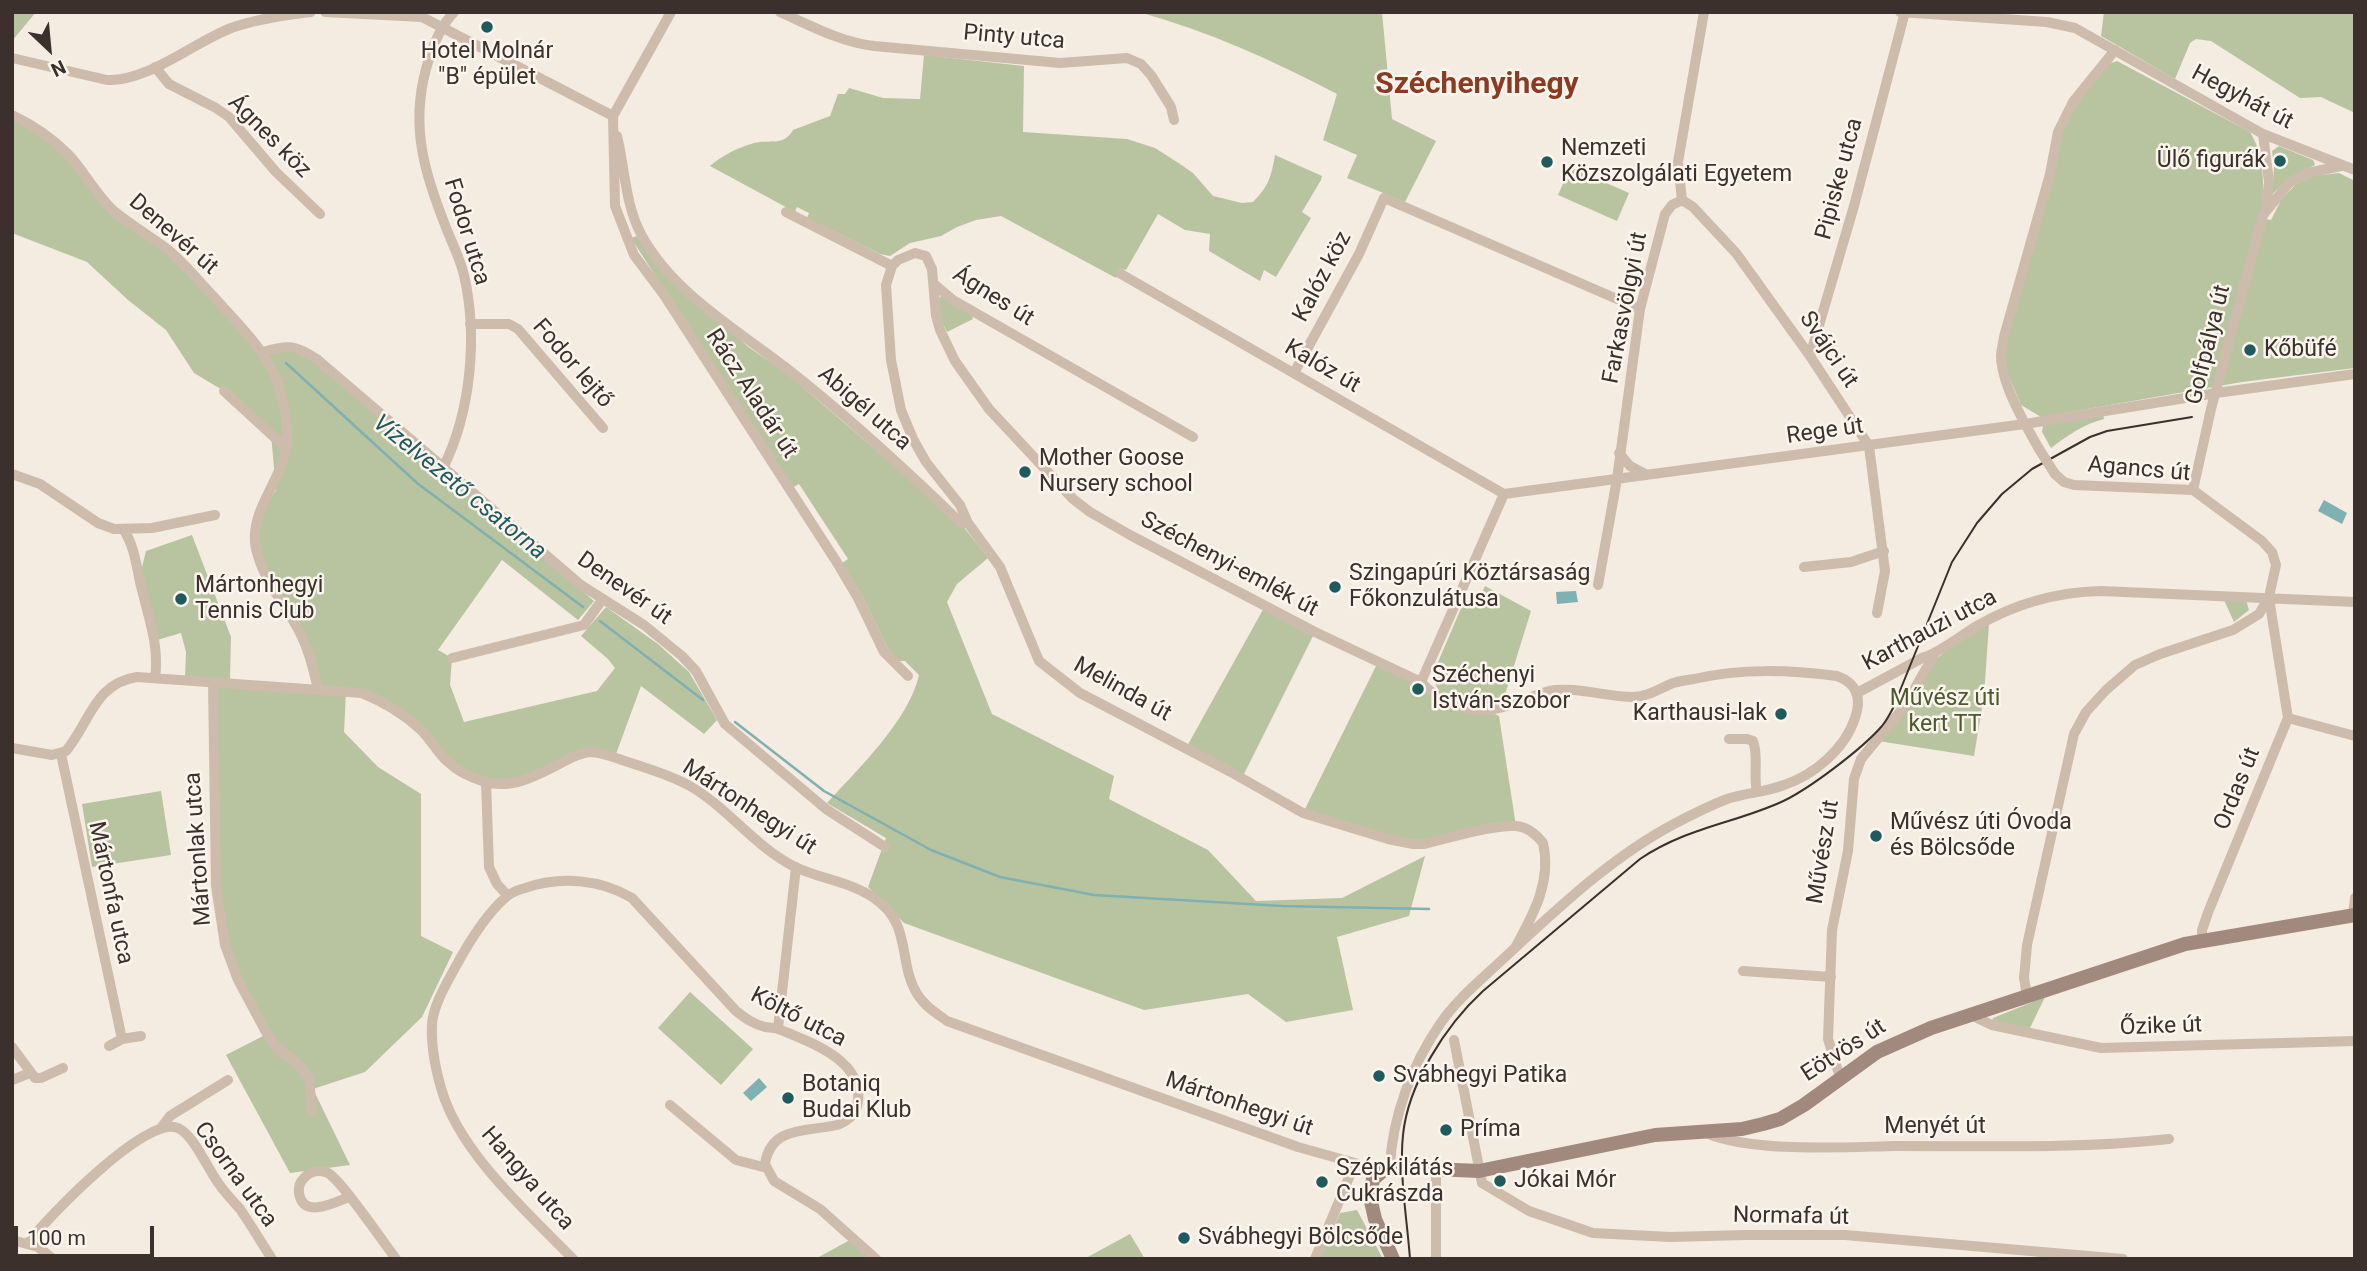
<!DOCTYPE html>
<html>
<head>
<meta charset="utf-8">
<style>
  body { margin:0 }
  #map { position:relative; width:2367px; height:1271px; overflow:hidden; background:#f4ebe1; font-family:Roboto,sans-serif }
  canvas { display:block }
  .frame { position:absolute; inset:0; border:14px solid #3b302b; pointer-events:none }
  .north { position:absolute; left:14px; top:14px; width:70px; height:70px; -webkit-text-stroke:5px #fbf5ee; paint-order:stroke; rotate:154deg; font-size:19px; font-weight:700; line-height:28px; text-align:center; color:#3b302b }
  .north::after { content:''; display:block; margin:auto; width:24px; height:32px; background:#3b302b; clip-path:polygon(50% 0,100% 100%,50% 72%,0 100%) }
  .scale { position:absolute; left:14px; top:1226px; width:140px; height:32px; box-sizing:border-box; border:4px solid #3b302b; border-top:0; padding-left:9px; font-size:21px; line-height:24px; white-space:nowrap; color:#3b302b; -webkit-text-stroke:5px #fbf5ee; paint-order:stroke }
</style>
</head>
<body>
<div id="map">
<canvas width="2367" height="1271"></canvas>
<div class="frame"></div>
<div class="north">N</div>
<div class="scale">100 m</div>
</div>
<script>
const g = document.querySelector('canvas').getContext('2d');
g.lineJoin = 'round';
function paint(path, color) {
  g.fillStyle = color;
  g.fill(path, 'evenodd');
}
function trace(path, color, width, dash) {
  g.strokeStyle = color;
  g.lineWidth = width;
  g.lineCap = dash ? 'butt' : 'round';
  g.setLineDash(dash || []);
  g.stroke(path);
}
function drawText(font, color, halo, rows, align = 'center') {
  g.font = font + ' Roboto,sans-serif';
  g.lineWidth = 5;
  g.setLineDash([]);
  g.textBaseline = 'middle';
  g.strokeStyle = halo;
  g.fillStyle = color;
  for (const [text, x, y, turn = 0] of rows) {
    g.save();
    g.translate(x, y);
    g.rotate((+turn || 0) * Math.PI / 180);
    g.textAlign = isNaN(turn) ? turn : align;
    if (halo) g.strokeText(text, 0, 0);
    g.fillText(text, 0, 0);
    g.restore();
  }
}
const green = new Path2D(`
  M12,12H36L12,41Z
  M1139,12H1382L1392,119L1436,141L1405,202L1347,178L1357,155L1323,140L1337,94C1274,61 1208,31 1139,12Z
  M2104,12H2355V113L2321,97L2300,98L2211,41L2196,39L2190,43L2175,79L2101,36Z
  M924,55L1024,66L1023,132L1127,139L1155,148L1177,162L1193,173L1213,196L1242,203L1253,202C1269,186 1271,177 1275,155L1322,176L1321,180L1302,212L1311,218L1276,277L1264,270L1260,281L1209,251L1210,234L1185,230L1158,214L1126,270L1120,269L1116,278L1001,216L976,220L957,227L941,236L910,243L890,256L880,254L807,218L809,213L797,207L795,212L710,166C723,155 737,148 754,143C770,139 783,147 793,130L830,116L838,94H845L849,88L883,98L920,99Z
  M2117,61L2250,132C2266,158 2264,188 2261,218L2271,220L2281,200L2295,185L2313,176L2339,173L2355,181V368L2242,382L2041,417L2021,405L2008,374L2004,351L2062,130L2081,98L2108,64Z
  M12,116L50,138L98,194L168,250L263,352L302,349L594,601L578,620L502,560L438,650L452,658L450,685L464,722L597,691L615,668L608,659L581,636L606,607L658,644L689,672L717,720L704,734L641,686L616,754L585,748L573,757L513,784L468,775L388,703L346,692L344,732L378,767L421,794V936L453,952L422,1017L365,1072L313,1089L350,1165L290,1173L226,1055L267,1034L225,945L216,886L213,683L318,689L309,656L262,566L254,524L276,490L271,434L224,391L194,373L166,330L128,300L87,262L12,233Z
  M2279,146L2313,160L2315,165C2295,175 2288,177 2272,195L2274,167L2272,151Z
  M1570,167L1629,193L1617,221L1558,195Z
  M637,236L747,346L785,372L959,521L988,558L957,584L947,602L992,714L1114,776L1109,799L1208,850L1256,901L1342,898L1425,856L1409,916L1337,937L1353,1010L1286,1022L1248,994L1144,1010L904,923L868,887L886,838L827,803C858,769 909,720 919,675L905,661H898L891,655L863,597L842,563L848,559L799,484L792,488L631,238Z
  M941,296L971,313L973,319L947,332L942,322L938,299Z
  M2103,414L2104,419C2084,424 2068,435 2051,448L2042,432L2043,425Z
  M192,535L231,637L230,680L185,676L186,652L181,633L154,641L139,579L146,551Z
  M1485,586L1531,611L1503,701C1481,708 1462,703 1440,694L1432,676L1465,599L1477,604Z
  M2224,600H2246L2249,610L2234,622Z
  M1265,606L1315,632L1242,778L1186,748Z
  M1989,624L1984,696L1974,756L1878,741L1935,660L1952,646Z
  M1378,662L1438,697L1488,711L1499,716L1516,826L1424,844L1303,813Z
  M161,791L171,855L92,867L82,804Z
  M690,992L753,1049L721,1085L658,1028Z
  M2045,997L2029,1030L1992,1021L1993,1018Z
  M1357,1210L1383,1259H1320L1340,1213Z
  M1130,1234L1145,1259H1084Z
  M850,1240L869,1259H815Z`);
const water = new Path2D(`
  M2324,500L2347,513L2342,524L2318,511Z
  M1576,591L1578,602L1557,604L1556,592Z
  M759,1078L767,1087L751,1101L743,1093Z`);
const stream = new Path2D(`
  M286,363L417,483L583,607
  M600,621L703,700
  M735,722L824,791L931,850L1000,877L1094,895L1282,906L1429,909`);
const street = new Path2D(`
  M325,12L422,17L613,116
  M671,12L613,116L615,206L634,255L664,295L836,561L858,598L884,652L908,676
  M780,12C811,26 841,42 874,46L1060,63L1127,58L1141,64L1151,75L1171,107L1174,120
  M1900,12L2047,22L2075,28L2263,134L2355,170
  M12,58L107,80C147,82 193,43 231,28C257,19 284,15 311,12
  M155,67L169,84L216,108L229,117L276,172L320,214
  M12,115C33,125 52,138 68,154C85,172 96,195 115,212C131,225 150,236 167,249C185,263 199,282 215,298C257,345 284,367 287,434C289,476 247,508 256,549C263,579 283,602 298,629C308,647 313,668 318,689
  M2263,134L2269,182L2266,207
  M617,136C625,168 625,204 641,234C672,292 735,328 785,367C847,415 905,469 961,523H968
  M1682,200L1693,207L1736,253L1810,356L1869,446L1885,571L1877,613
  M1682,200L1678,162L1704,12
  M786,212L892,266
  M1121,274L1504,494
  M934,284L953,300L1193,437
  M470,324H509L518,329L603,428
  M263,352C289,344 296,345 318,360L581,585L644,625L682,656L696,671L725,724L826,809L885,847
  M1810,356L1854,206L1905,12
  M1294,373L1359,254L1384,198L1640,309
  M224,391L286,448
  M2039,449C2025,424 2001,384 2001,355C2002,348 2003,340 2005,333L2050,174L2058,132L2073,102L2115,50
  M1619,453L1630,466L1645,474
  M443,468C471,412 478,336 464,275C460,259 453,245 447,230C425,175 410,128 426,69C431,50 440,27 454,12
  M12,474L40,484L98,523L114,529L152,528L215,515
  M2193,490L2211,409L2263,215L2289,183L2308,173L2341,166
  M1504,494L2025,424L2216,393L2355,374
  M124,530C134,546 136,563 140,582C147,613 160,645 155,678
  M1804,567L1851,562L1884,551
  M1598,585L1617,479L1640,309L1665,214L1672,205L1682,200
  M2269,598L2288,718
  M452,658L584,625L602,600
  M1421,682L1504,494
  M213,683L216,886L225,945L238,980L267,1034L277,1048L296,1062L309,1078L312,1111
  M1857,693L1924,657C1937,654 1962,635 1975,627C2014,604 2056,592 2101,591L2355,602
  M2288,718L2355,736
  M1729,739H1747L1753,741C1759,757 1753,775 1757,792
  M12,748L52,755L66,751C90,722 95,683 137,677L362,693C384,702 403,713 420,729C431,739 437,753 448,762C457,771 472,778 485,782C514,790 539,774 565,761C572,757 581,753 590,752C603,752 618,759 631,763C650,769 672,776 690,786C728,808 755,847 795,867C821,879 851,882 874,898C912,923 898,961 916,992C923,1005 936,1013 947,1021L1298,1147L1355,1163L1377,1175
  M61,754L122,1039L141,1036
  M486,782L489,867L497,884L507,895
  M2353,916L2355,898
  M2202,940V930L2209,910L2288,718
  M1743,971L1831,977
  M2027,996L2024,978L2027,945L2074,734L2086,712L2106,690L2135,665L2160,654L2233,630L2259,614L2269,597L2276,565L2272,552L2262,541L2193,490L2074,485L2064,482L2055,474
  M1975,1013L1977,1018L1992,1025L2101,1048L2355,1041
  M778,1028L796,867
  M1454,1040L1482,1183L1529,1211L1593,1233L1670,1237L1746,1235H1845L2123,1259
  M109,1046L122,1039
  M12,1047L35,1078H41L63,1068
  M1840,1077L1828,1039L1832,930L1848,851L1854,779L1861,759L1904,707L1934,655
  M12,1080L30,1073
  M670,1105L736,1160L767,1168
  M161,1128L170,1116L228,1080
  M1706,1133C1755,1153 1843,1147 1897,1146C1988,1146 2079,1149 2169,1139
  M1390,1167C1392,1117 1412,1065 1440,1024C1457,999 1482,979 1503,959C1556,910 1610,858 1674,824C1691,815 1709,806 1727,799C1746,793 1766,792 1784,785C1814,775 1845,749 1855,718C1862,698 1857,683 1837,676C1789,670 1742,668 1694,679C1687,680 1680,681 1673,683C1660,688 1648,697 1633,697C1606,697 1576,686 1549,691C1530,696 1507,709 1488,710C1463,712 1437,700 1421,682L1315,632L1130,535L1090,512L1073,499L989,409L955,361L940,330L936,316L932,269L926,256L915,253L898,260L892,266L886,285L891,360L901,410L913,439L926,462L960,505L968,523L1000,567L1039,661L1080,693L1229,771L1303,813L1388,839L1413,844H1424C1449,838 1491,825 1516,826C1528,827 1536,834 1543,843C1552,882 1533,915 1515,948
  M1436,1170V1259
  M349,1197C334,1203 303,1219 299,1193C298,1187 300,1182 304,1178C310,1171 320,1169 328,1173C341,1180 384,1243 396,1259
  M12,1240L38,1247L53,1259
  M28,1243C47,1218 147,1114 178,1128C194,1135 208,1170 219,1184C225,1193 233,1201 240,1209C251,1225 261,1242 272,1259
  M573,1259C527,1212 459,1152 441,1088C435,1067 431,1046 432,1025C433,1005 447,983 456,966C469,942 485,915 506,897C511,892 518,890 525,888C561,876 600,879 632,898L736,1011C745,1018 753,1024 765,1027C770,1028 775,1027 781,1030C817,1045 873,1065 855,1113C850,1118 844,1123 837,1125C808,1132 771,1125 765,1164L774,1181L820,1209L876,1259
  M1315,1259L1355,1163`);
const secondary = new Path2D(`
  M1393,1259L1375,1219L1370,1197L1373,1179L1385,1169L1409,1168L1479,1171L1655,1135L1742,1129L1763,1124L1780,1119L1804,1105L1877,1052L1931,1028L2185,944L2355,915`);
const tram = new Path2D(`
  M1410,1259C1407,1218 1399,1175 1403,1135C1408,1084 1446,1025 1483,991L1640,859C1686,828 1731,824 1779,803C1807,791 1862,749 1882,726C1886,721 1890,714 1893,708L1952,562L1977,523L2002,494L2032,469L2090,437L2107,431L2192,417`);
const streetBridge = new Path2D(`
  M2039,449L2055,474`);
const markers = [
  [487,27,7,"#1f5a5e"],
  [2280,161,7,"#1f5a5e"],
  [1547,162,7,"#1f5a5e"],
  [2250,350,7,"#1f5a5e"],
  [1025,472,7,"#1f5a5e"],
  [1335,587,7,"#1f5a5e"],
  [181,599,7,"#1f5a5e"],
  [1418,689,7,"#1f5a5e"],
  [1781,714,7,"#1f5a5e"],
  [1876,836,7,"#1f5a5e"],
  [1379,1076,7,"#1f5a5e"],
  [788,1098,7,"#1f5a5e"],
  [1446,1130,7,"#1f5a5e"],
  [1500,1181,7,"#1f5a5e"],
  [1322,1182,7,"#1f5a5e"],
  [1184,1238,7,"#1f5a5e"]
];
const streetNames = [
  ["Pinty utca",1014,38,5],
  ["Hegyhát út",2242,98,28],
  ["Ágnes köz",269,137,45],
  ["Pipiske utca",1840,179,-75],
  ["Fodor utca",466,232,73],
  ["Denevér út",173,235,41],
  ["Kalóz köz",1323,277,-62],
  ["Ágnes út",993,297,32],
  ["Farkasvölgyi út",1626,308,-79],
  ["Golfpálya út",2209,345,-76],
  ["Svájci út",1828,350,56],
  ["Fodor lejtő",572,364,49],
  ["Kalóz út",1322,367,30],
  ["Rácz Aladár út",751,394,57],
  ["Abigél utca",864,409,41],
  ["Rege út",1825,432,-8],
  ["Agancs út",2139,470,5],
  ["Széchenyi-emlék út",1229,565,28],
  ["Denevér út",624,589,35],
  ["Karthauzi utca",1930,631,-28],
  ["Melinda út",1122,690,29],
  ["Ordas út",2238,789,-68],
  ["Mártonhegyi út",749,808,33],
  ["Mártonlak utca",199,849,-94],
  ["Művész út",1824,852,-81],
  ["Mártonfa utca",110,893,78],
  ["Költő utca",798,1018,27],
  ["Őzike út",2161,1027,-2],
  ["Eötvös út",1844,1051,-33],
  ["Mártonhegyi út",1239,1105,19],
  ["Menyét út",1935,1127],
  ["Csorna utca",235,1175,54],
  ["Hangya utca",527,1179,49],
  ["Normafa út",1791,1217,1]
];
const poiNames = [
  ["Hotel Molnár",487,52,"center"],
  ["\"B\" épület",487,78,"center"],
  ["Nemzeti",1561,149],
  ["Közszolgálati Egyetem",1561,175],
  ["Ülő figurák",2266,161,"right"],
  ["Kőbüfé",2264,350],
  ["Mother Goose",1039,459],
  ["Nursery school",1039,485],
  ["Szingapúri Köztársaság",1349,574],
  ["Főkonzulátusa",1349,600],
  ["Mártonhegyi",195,586],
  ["Tennis Club",195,612],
  ["Széchenyi",1432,676],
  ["István-szobor",1432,702],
  ["Karthausi-lak",1767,714,"right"],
  ["Művész úti Óvoda",1890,823],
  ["és Bölcsőde",1890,849],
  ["Svábhegyi Patika",1393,1076],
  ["Botaniq",802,1085],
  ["Budai Klub",802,1111],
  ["Príma",1460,1130],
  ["Szépkilátás",1336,1169],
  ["Cukrászda",1336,1195],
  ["Jókai Mór",1514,1181],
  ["Svábhegyi Bölcsőde",1198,1238]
];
const parkNames = [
  ["Művész úti",1945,699],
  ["kert TT",1945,725]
];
const waterNames = [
  ["Vízelvezető csatorna",459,488,39]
];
const districtNames = [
  ["Széchenyihegy",1477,85]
];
paint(green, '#b8c4a0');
paint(water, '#7fb0b2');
trace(stream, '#7fb0b2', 2.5);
trace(street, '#cdbbac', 10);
trace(secondary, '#a18a7d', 14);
trace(tram, '#3b302b', 2);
trace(streetBridge, '#cdbbac', 10);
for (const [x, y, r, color] of markers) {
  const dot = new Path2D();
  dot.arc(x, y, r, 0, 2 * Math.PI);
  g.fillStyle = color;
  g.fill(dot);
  trace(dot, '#fbf5ee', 2.5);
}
drawText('23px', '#3b302b', '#fbf5ee', streetNames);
drawText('23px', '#3b302b', '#fbf5ee', poiNames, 'left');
drawText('23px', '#4a5a2e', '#fbf5ee', parkNames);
drawText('italic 24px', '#1f5a5e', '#fbf5ee', waterNames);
drawText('bold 30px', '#8c3b22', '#fbf5ee', districtNames);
</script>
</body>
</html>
